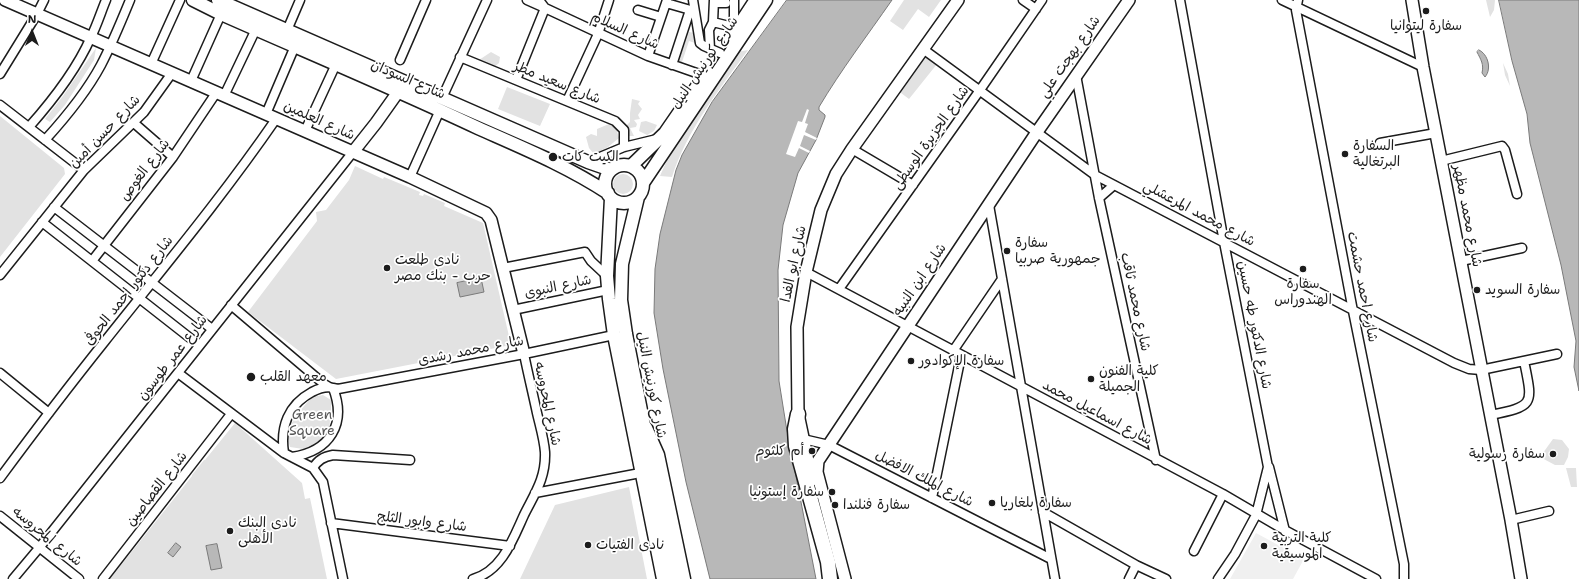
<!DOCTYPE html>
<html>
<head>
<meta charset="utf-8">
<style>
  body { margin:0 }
  #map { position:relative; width:1579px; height:579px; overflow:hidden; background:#fff; font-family:"Shantell Sans",sans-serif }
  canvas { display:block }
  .north { position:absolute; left:12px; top:12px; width:40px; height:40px; -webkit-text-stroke:3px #fff; paint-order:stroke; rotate:0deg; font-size:11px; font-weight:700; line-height:16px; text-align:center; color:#1c1c1c }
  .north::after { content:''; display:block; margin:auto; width:14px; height:18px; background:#1c1c1c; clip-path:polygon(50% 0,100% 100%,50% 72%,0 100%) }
</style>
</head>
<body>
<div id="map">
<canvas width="1579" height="579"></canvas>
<div class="north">N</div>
</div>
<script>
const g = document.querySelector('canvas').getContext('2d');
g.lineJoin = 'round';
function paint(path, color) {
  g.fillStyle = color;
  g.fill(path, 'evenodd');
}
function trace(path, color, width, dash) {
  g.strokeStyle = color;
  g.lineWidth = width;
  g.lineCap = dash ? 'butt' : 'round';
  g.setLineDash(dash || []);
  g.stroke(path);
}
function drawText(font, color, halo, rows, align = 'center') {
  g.font = font + ' "Shantell Sans","Playpen Sans Arabic",sans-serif';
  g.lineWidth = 3.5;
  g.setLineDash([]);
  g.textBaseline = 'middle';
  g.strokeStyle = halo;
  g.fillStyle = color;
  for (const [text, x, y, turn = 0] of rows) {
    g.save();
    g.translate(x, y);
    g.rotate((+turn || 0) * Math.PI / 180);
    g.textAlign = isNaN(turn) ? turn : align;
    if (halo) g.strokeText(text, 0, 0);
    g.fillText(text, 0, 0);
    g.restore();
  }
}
const built = new Path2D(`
  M1256,533L1304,559L1293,579H1230Z`);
const green = new Path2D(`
  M904,0H941L929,17L918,9L903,30L890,21Z
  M1486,0H1495L1494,10L1490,17Z
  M689,32L695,33L698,36L695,43L689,41L682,62H678Z
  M96,48L94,60L65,105L50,122L45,119L63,96Z
  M748,50C719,90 687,130 672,177L660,176C678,132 706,93 732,53Z
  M491,52L500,57L499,63L493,68L476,62Z
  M923,52L937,64L909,99L897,90Z
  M1503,63L1508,74L1510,86L1505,75Z
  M507,87L550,104L540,126L498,109Z
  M632,99L640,101L638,104L642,109L638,115L640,119L634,120L637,124L636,127L630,128L634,136H628L626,126L630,122V113Z
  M0,116L64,168L65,174L0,257Z
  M646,121L657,125L654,131L647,135L639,131L641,122Z
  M609,124L616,128L619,138L608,147L594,154L589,148L586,137L591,134L597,136V129Z
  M355,166L383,179L384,177L420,192L419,195L423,196L424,194L445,203L444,206L483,223L511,345L336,379L248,312L317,221L316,212L326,210L349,180Z
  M613 184a10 10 0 1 1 20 0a10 10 0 1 1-20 0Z
  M323,395L331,400V412L329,430L318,442L303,449L290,447C289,444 288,440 288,437C287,424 304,406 312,397Z
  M235,423L302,483L305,499L310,498L327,579H110L192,476V475L204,460H205Z
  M1553,439L1562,440L1569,449L1568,457L1564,465H1555L1540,457Z
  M1566,468H1576L1577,487H1571Z
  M629,487L647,579H520L555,505Z`);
const water = new Path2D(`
  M787,0H892C867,36 841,70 819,107V110L825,115V117L816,140L798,173L783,225L778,270L779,381L786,425L816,579H710L686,482L663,369L654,313L655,269L660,234L676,170L682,155L712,102Z
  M1499,0H1579V391L1574,367L1576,341L1561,265L1530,143L1527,114L1512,61Z
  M1479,50C1488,54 1492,69 1485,77L1482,73C1484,64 1481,60 1477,52Z
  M481,278L484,292L460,297L457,283Z
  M176,543L181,547L173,557L168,553Z
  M217,544L222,568L211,570L206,546Z`);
const pier = new Path2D(`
  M807,109L809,110L805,123L808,124L805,132L817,138L816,140L804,135L800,146L810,151L809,153L799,148L795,157L786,154L798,121L802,122Z`);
const street = new Path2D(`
  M539,0L545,8L648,56L705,76
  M693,0L700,43L704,46L720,53
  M734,0V17L740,23
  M1023,0L1036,9
  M1180,0L1224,242L1268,467L1256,515L1235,554L1218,579
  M1282,0L1423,67
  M1298,0L1296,10L1353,311L1404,564V579
  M666,3L694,11
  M714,3H726
  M638,10L661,17
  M713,22L737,28
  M285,35L300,0
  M710,49L709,30L713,22L714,0
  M923,49L1095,175L1454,363L1469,369L1481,370L1557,354
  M648,56L667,0
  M460,57L615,121L624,130V147
  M400,60L426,0
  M151,64L180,0
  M672,65L690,10
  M0,74L37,14L44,0
  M1076,75L1099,198L1156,460
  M516,80L545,8L527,0
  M191,81L221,14
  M224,96L256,29
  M442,98L487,0
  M567,101L598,34L609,0
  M0,105L84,170
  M266,114L295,46
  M134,123L173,157
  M29,127C53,100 76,71 91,37C97,25 101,12 106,0
  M305,131L336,64
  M45,140C66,117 86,93 101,65C112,44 121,22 130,0
  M1380,143L1436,133
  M852,149L913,185
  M1441,161L1502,146L1505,150L1517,194
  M588,162L624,147L657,139
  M410,177L440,110
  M1099,198L1114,185
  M989,205L1055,579
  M54,207L212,329
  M42,222L199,345
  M92,261L173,157L216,93
  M1461,261L1522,248
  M503,268L585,252L591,261L607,276
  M806,272L1223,494L1281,528L1376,579
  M0,275L84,170L144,112L172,73
  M839,289L980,90L1042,0
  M231,305L324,384L329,387
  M513,310L608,290
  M953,351L1002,279
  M0,373L49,413
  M178,373L284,453
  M333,388L338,389L524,354L614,335
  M1490,415C1535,406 1533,405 1524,361
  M803,439L829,445L1051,559
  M292,457C330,451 347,424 333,388C326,386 318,389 312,392C288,405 280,427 284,453L313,468L323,482L343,579
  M1269,467L1285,531
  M313,468C318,460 323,457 333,455L410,460
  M0,478C34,432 69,386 105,341C163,268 223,196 276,119
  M535,493L635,474
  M932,498L961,356
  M1043,512L1136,565L1166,579
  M0,516L79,579
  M1511,520L1549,511
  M331,523L510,546
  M1194,551L1223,494
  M13,579L39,548L353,152
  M103,579L231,414
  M473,579C502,571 513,539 524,515C535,493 546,478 545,452C544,439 540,426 537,413C533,394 528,374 524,354
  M1129,579L1136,565`);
const secondary = new Path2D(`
  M5,0L410,177L486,213L491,220L524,354
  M1412,0L1423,67L1511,520L1521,579
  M353,152L376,123L398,92
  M812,480L798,414L797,327L806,272L821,210L836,174L852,149L958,0
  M845,579L817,472L818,461L1037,132L1129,0`);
const primary = new Path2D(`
  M193,0L221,14C307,52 393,88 478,128C523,148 567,166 608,193
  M218,0L588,162L611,170
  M730,39L755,1
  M605 184a19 19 0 1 1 38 0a19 19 0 1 1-38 0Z
  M631,166L665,133L707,72
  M643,183L766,0
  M638,197L622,264L621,300L626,334L674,579
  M611,198L607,276L609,299L614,335L663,579`);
const highway = new Path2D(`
  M798,414L795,429L796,446L828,562L830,579
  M645,428L657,455L683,579`);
const markers = [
  [1426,11,4,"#1c1c1c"],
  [1345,154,4,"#1c1c1c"],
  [553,157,5,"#1c1c1c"],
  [1007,251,4,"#1c1c1c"],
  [387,268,4,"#1c1c1c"],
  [1303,269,4,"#1c1c1c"],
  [1477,290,4,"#1c1c1c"],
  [911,361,4,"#1c1c1c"],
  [251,377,5,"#1c1c1c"],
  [1091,379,4,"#1c1c1c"],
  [812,451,4,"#1c1c1c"],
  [1553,454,4,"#1c1c1c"],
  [832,492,4,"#1c1c1c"],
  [992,503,4,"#1c1c1c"],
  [835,505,4,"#1c1c1c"],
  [230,531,4,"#1c1c1c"],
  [588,545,4,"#1c1c1c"],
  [1264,546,4,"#1c1c1c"]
];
const poiNames = [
  ["سفارة ليتوانيا",1426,26,"center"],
  ["السفارة",1353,146],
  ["البرتغالية",1353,162],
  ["الکيت کات",562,157],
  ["سفارة",1015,243],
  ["جمهورية صربيا",1015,259],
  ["نادى طلعت",395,260],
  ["حرب - بنك مصر",395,276],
  ["سفارة",1303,284,"center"],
  ["الهندوراس",1303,300,"center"],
  ["سفارة السويد",1485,290],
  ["سفارة الإكوادور",919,361],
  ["كلية الفنون",1099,371],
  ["الجميلة",1099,387],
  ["معهد القلب",260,377],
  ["أم كلثوم",804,451,"right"],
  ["سفارة رسولية",1545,454,"right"],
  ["سفارة إستونيا",824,492,"right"],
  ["سفارة بلغاريا",1000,503],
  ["سفارة فنلندا",843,505],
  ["نادى البنك",238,523],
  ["الأهلى",238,539],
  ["كلية التربية",1272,538],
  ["الموسيقية",1272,554],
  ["نادى الفتيات",596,545]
];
const streetNames = [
  ["شارع السلام",625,31,24],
  ["شارع بهجت علي",1070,57,-55],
  ["شارع كورنيش النيل",705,63,-56],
  ["شارع السودان",408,80,23],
  ["شارع سعيد مطر",557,83,22],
  ["شارع العلمين",319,121,24],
  ["شارع حسن أمين",105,132,-46],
  ["شارع الجزيرة الوسطى",931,138,-55],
  ["شارع الغوص",145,170,-53],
  ["شارع محمد المرعشلي",1199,214,28],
  ["شارع محمد مظهر",1467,216,79],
  ["شارع ابو الفدا",794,264,-78],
  ["شارع ابن النبيه",920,280,-56],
  ["شارع النبوى",558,287,-12],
  ["شارع احمد حشمت",1362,287,79],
  ["شارع دكتور احمد الحوفى",129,291,-52],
  ["شارع محمد ثاقب",1135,302,78],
  ["شارع الدكتور طه حسين",1254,325,79],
  ["شارع محمد رشدى",471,351,-11],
  ["شارع عمر طوسون",173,358,-52],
  ["شارع كورنيش النيل",651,385,79],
  ["شارع المحروسه",547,404,78],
  ["شارع اسماعيل محمد",1097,413,28],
  ["شارع الملك الافضل",924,479,27],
  ["شارع القصاصين",157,489,-52],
  ["شارع وابور الثلج",422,522,7],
  ["شارع المحروسه",47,537,39]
];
const parkNames = [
  ["Green",312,415],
  ["Square",312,431]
];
paint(built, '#f0f0f0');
paint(green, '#e2e2e2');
paint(water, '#b8b8b8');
trace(water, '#7a7a7a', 1);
paint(pier, '#fff');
trace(street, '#1c1c1c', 11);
trace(secondary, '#1c1c1c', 14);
trace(primary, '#1c1c1c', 15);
trace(highway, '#1c1c1c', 17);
trace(street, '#fff', 8);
trace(secondary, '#fff', 11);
trace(primary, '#fff', 12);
trace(highway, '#fff', 14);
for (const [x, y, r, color] of markers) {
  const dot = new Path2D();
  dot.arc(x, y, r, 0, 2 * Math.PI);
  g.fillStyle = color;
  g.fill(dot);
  trace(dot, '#fff', 1.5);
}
drawText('14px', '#1c1c1c', '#fff', poiNames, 'left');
drawText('14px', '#1c1c1c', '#fff', streetNames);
drawText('14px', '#575757', '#fff', parkNames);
</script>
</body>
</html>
